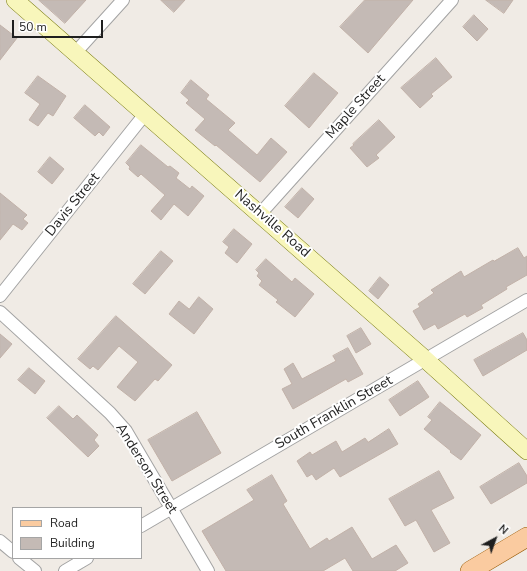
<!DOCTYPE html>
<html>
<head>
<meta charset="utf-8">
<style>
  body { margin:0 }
  #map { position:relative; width:527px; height:571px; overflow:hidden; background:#f0ebe5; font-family:"Nunito Sans",sans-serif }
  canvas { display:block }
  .legend { position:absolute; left:12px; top:507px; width:130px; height:52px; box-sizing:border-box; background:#fff; border:1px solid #a5a5a5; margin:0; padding:5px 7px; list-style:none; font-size:12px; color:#1f1f1f }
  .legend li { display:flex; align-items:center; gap:8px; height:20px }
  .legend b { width:20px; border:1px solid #a5a5a5 }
  .north { position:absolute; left:475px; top:519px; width:40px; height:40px; -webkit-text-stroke:3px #fff; paint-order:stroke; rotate:41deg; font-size:11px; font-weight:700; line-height:16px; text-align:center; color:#1f1f1f }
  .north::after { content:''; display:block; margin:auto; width:14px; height:18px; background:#1f1f1f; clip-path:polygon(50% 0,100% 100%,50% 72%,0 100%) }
  .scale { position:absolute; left:12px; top:20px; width:91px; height:18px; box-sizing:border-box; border:2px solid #1f1f1f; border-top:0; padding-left:5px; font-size:12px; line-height:14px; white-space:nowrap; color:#1f1f1f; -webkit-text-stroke:3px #fff; paint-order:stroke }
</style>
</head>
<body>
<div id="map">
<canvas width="527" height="571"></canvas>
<ul class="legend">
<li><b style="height:5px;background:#facba0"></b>Road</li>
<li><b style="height:11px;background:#c4bab5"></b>Building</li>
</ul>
<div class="north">N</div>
<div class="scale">50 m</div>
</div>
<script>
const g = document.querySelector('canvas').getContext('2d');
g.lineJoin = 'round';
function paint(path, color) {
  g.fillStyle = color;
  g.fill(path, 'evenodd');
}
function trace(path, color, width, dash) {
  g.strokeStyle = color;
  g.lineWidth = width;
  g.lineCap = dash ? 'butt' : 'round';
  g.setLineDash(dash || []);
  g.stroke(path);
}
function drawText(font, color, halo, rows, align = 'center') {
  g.font = font + ' "Nunito Sans",sans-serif';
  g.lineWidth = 4;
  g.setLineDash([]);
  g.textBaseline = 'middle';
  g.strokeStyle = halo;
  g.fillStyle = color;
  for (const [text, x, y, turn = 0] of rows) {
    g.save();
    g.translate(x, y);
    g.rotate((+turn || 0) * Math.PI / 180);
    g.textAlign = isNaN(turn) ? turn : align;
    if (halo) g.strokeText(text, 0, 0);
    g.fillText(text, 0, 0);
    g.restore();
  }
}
const building = new Path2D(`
  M39,0H86L65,23Z
  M161,0H185L174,12Z
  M365,0H413L368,53L340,27Z
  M486,0H513L504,13Z
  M474,15L488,29L477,41L463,27Z
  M0,25L17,38L0,60Z
  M436,58L452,77L431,94L433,96L420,108L401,88Z
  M314,73L338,93L309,128L285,106Z
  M38,76L66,96L53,116L48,113L38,126L29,120L40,104L25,93Z
  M191,80L209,95L206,99L235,123L228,130L257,155L271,138L287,152L260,182L216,145L215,146L195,130L205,119L186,103L189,100L181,93Z
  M85,105L110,127L103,136L99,132L95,136L74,118Z
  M379,120L395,137L376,155L379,158L367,167L350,148L354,145L353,144Z
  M141,145L168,167L170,166L179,173L176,178L190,189L192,186L204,196L188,216L174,204L161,220L151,211L165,195L141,174L138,177L129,169L130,167L126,163Z
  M50,157L64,169L52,184L38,172Z
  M302,188L314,199L298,218L285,207Z
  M0,193L27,215L23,219L28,223L22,230L13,224L0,240Z
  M234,229L252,244L237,263L225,253L229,247L223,242Z
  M518,248L524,258L527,256V275L506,287L507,289L481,305L483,308L467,317L465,314L438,329L435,324L424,330L413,311L420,307L418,304L434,293L431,290L461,271L464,277L493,260L494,261Z
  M161,251L173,261L145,294L133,284Z
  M266,259L292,282L295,278L314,294L295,317L276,302L278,300L259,285L262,281L257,276L259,273L256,270Z
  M380,277L389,285L378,299L369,291Z
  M199,297L213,309L194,334L169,314L179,301L189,309Z
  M116,316L172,365L158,381L155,379L135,401L117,387L138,362L119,346L98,370L93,366L90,369L78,359Z
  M361,328L371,344L356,353L347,336Z
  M523,333L527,340V350L483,376L474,360Z
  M0,334L12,344L0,358Z
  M348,348L363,374L348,382L346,379L293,409L282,389L292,384L284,369L293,363L302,379L336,361L333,356Z
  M29,368L45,381L35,394L18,380Z
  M418,381L429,397L400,416L389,400Z
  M440,402L481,435L461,460L450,452L451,451L424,429L432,420L428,417Z
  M59,406L73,419L77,415L98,435L94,440L99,446L88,457L47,418Z
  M197,412L221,453L172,481L148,440Z
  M389,429L398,444L340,477L334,468L316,480L312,474L307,477L297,461L310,452L312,455L336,441L342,452L365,438L368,442Z
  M519,463L527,476V483L491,504L480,487Z
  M439,471L454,498L431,510L450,543L434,552L416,520L405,526L389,499Z
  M272,475L287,501L283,504L310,549L327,538L329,541L352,527L372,559L396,545L408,563L395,571H353L345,558L323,571H226L202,531L254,500L247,490Z`);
const minor = new Path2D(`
  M75,53L123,0
  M260,214L452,0
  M0,296L145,114
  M0,312L110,413L126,431L208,571
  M141,526L527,300
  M0,541L13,552
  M19,558L35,571
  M65,571L87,558`);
const secondary = new Path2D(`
  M15,0L426,360L527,451`);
const primary = new Path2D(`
  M470,571L527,537`);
const streetNames = [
  ["Maple Street",356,107,-48],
  ["Davis Street",73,205,-51],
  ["Nashville Road",272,224,41],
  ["South Franklin Street",334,413,-30],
  ["Anderson Street",146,469,58]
];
paint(building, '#c4bab5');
trace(building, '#c1b1a8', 1);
trace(minor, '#a3a3a3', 14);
trace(secondary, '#737507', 18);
trace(primary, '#975803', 20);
trace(minor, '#fff', 12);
trace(secondary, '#f8f6bb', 17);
trace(primary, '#facba0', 19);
drawText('14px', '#1f1f1f', '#fff', streetNames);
</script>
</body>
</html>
